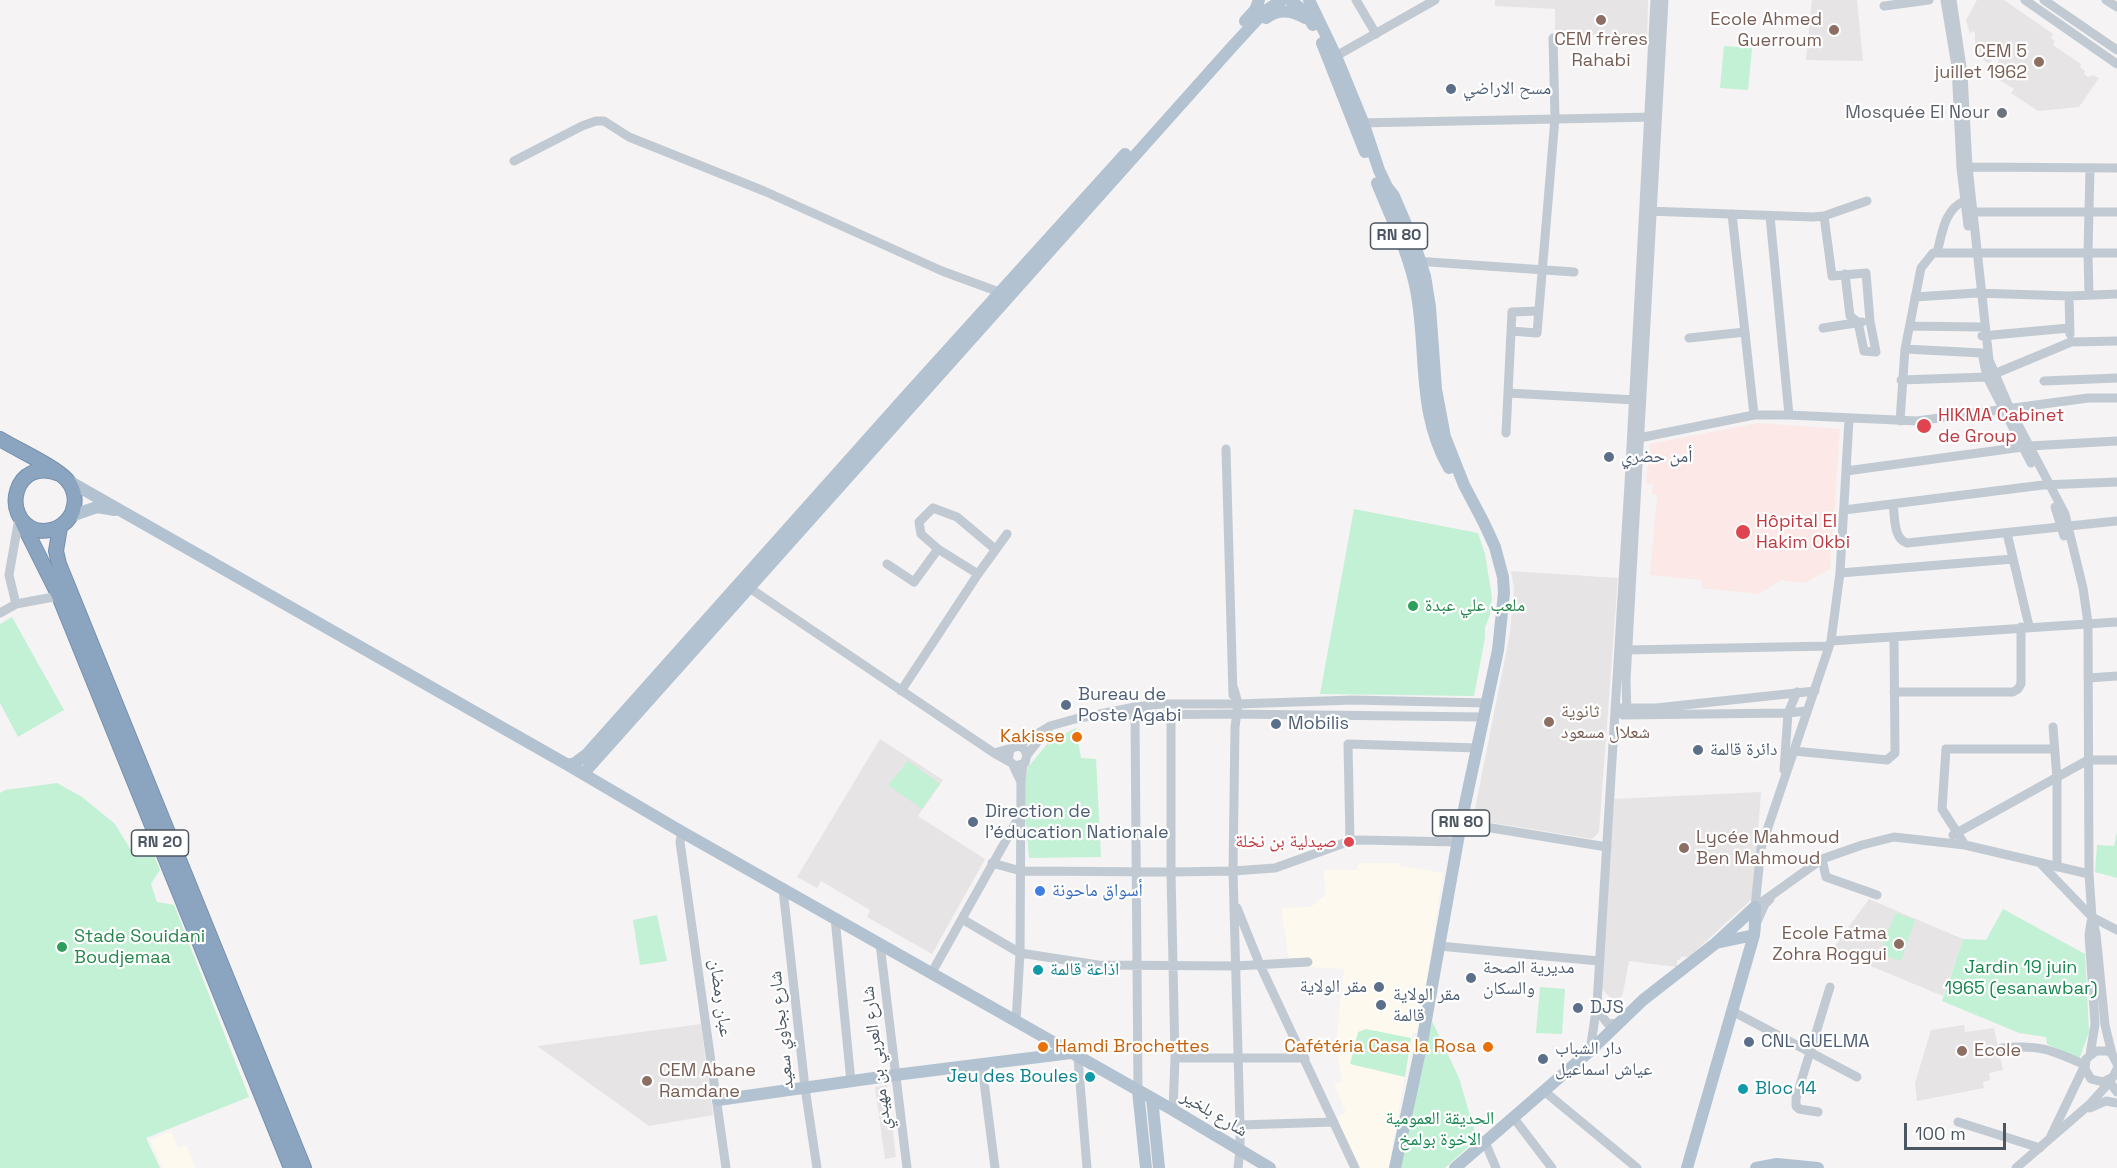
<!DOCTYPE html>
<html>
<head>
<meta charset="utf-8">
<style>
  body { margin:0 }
  #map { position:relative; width:2117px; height:1168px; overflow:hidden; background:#f5f3f3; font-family:"Space Grotesk",sans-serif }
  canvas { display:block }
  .scale { position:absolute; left:1904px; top:1123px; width:102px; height:27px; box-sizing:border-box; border:3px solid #4a5661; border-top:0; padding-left:8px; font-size:18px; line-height:21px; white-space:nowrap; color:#4a5661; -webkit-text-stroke:4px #fff; paint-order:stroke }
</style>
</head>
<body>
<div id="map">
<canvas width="2117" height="1168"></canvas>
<div class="scale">100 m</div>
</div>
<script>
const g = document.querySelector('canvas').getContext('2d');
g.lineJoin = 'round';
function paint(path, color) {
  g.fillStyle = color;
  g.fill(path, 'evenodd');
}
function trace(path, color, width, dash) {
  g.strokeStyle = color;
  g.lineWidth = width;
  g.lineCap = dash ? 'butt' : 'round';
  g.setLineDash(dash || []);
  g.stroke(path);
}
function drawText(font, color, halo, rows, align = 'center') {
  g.font = font + ' "Space Grotesk","Noto Naskh Arabic",sans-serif';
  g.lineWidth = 4.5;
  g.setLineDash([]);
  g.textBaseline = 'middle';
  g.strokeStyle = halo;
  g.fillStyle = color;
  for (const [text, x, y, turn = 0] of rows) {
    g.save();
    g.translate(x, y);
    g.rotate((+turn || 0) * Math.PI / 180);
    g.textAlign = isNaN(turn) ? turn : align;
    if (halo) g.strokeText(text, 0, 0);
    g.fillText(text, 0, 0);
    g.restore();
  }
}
const commercial = new Path2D(`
  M1358,863H1399L1400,866L1443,873L1427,979L1416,1033L1413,1032L1412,1035L1389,1168H1357L1336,1117L1346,1113L1334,1084L1342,1081L1336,1045L1344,969L1308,967V957L1289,959L1281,908L1311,907L1325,895L1324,870H1358Z
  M171,1131L178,1148L186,1145L196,1168H163L150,1140Z`);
const education = new Path2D(`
  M1495,0H1648L1647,43L1555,30V9L1495,6Z
  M1812,0H1857L1863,61L1806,60Z
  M1977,0H2004L2053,34L2051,38L2055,41L2053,45L2081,64L2080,67L2085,71L2084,74L2088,77L2093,75L2099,78L2079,107L2038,111L2011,93L2014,89L1995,77L2001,67L1997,64L1999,61L1994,57L1989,64L1975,53V33L1973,31L1970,34L1966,20Z
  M1511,571L1618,578L1599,832L1592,839L1481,821L1474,814L1510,633L1514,588Z
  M880,739L943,780L918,816L985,859L932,954L867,917L870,910L821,881L817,888L797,877Z
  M1761,792L1753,898L1689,957H1681L1680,960H1677V967L1629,961L1623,993L1621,997L1615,999L1610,998L1604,991L1601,985L1614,799Z
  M1869,899L1963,939L1943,996L1832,950Z
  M701,1024L713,1115L649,1126L537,1046Z
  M1964,1025L1965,1032L1994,1028L2003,1070L1989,1073L1990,1080L1983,1082L1984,1088L1917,1101L1915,1083L1931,1030Z
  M887,1085L896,1157L885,1159L875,1087Z`);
const medical = new Path2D(`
  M1758,423L1840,429L1830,569L1805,583L1781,580L1759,594L1701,588V580L1650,575L1657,495L1652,494L1653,484L1646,483L1650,444Z`);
const green = new Path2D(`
  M1724,46L1752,48L1748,90L1720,88Z
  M1354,509L1478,533L1485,554L1492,597L1490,615L1485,627V638L1474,696L1320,694Z
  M12,617L64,710L18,737L0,703V624Z
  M1076,728L1081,758L1096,759L1101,857L1029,858L1024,801V784L1028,767L1049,742Z
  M908,761L940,784L922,809L888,785Z
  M57,783L82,797L115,824L132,852L151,848L160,870L151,884L157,902L174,905L249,1097L146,1138L160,1168H0V793L5,790Z
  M2117,832V878L2095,872L2097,845L2114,846Z
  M2003,909L2085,954L2089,1032L2079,1060L2047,1044L2046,1037L2019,1033L1942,1001L1963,939L1986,940Z
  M1895,913L1915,920L1901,961L1880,954Z
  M657,915L667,961L640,965L633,920Z
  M1540,987L1565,989L1562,1034L1536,1033Z
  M1432,1021L1459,1078L1477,1139L1445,1168H1399Z
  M1366,1029L1411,1038L1405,1077L1350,1064L1358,1032Z`);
const minor = new Path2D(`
  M1356,0L1376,34
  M1945,0L1956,66L1961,168L1968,226
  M1952,0L1963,74L1968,167L1989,360L2010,409L2065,514L2083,588L2088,623L2089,874L2092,917L2096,934L2105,1025L2112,1054L2117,1064
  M2025,0L2117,64
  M2044,0L2117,50
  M2106,0L2117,7
  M1884,6L1929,0
  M1336,56L1435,0
  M1359,123L1654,117
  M514,161L582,126L596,121H604L629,137L764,191L942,271L999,292
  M1968,167L2117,168
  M1647,211L1813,217L1824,216L1867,201
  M1972,212H2117
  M1732,214L1754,415
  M1770,216L1789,415
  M1824,216L1832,276L1866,273L1870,321L1876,352L1864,351L1858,322L1850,316L1845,274
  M1937,253C1942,234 1944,210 1964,201
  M1415,261L1574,272
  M2089,294L2088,253L2090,168
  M2069,296L2070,334
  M1915,297L1976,293L2069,296L2117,294
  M1910,326L1979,327
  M1823,328L1862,322
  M1511,331L1537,333L1555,118L1553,38
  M1982,336L2069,328
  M1689,338L1745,332
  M1905,349L1982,353
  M1982,353L1987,377L2031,463
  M1901,380L1987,377L2071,342L2117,341
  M2044,381L2117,378
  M1508,393L1636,400
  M1900,421L1905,349L1921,268L1933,253H2117
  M1506,433L1512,312L1539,311
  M1639,438L1754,415H1789L1917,421L2088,398H2117
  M1226,449L1233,695
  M1846,471L2030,446L2117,441
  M1893,504C1895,516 1893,539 1907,543L2117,521
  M2055,507L2064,536
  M1844,510L2043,485L2117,482
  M2007,533L2029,626
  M887,564L914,582L938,549
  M1840,573L2013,559
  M978,574L938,549L921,534L919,522L933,508L957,517L995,549
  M748,587L994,753
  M16,604L9,575L19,518
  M0,613L16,604L59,596
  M1831,641L2117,622
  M1628,650L1829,646
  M2088,678L2117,676
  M1234,689L1238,704L1235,727L1233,871L1240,1125V1150L1238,1168
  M901,691L978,574L1007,534
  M1894,692H2013L2018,689L2021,684V627
  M1621,708H1656L1815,691
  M1129,715L1232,714L1484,717
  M1171,715V872L1175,1058L1173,1110
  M1623,715L1788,713L1806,711
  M1627,715L1626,680L1664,0
  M1135,716L1138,1091
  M1050,726L1075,719L1135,707L1161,704H1238L1353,700L1487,703
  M2053,727L2057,779V867
  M1015,747L1050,726L1027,755
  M1010,750L1008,760L1015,766L1025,763L1027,755L1024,749L1019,746L994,753L1010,762
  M1794,751L1887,760L1895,753L1894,637
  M1013,765L1021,782L1023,764
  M1784,770L1788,713L1797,692
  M1461,823L1607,847
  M682,832L680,842L726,1168
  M1953,835L2088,760H2117
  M1350,841L1348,744L1478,748
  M1965,845L1942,809L1946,749H2053
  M1822,859L1826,877L1877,895
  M992,863L1021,871L1171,872L1233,871L1275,868L1350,841L1359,840L1458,842
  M2041,864L2092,917L2117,930
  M783,889L805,1088L817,1168
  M1755,907L1761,848L1831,641L1840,573L1849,419
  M1755,907L1822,859L1862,845L1894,837L1965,845L2089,874
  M1237,908L1260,965L1355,1168
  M835,918L851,1082
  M962,919L1020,953L1098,965L1235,966L1308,962
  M1756,924L1765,904L1770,899
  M880,944L907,1168
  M1439,946L1599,961
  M931,974L1019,817
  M1598,1006L1601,1015L1608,1024L1620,1023
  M1732,1011L1857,1077
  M1016,1022L1020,953L1021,782
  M2002,1048C2038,1044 2052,1050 2085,1065L2050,1138
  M1590,1051L1597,1004L1629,484L1655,0
  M2112,1054L2108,1051H2096L2086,1059L2085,1069L2091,1079L2103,1082L2113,1077L2117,1069
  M2090,1055L2095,1024L2089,935L2091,922
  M1078,1058L1087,1168
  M1175,1058H1305
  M982,1066L995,1168
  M1544,1091L1637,1168
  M2090,1108L2106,1101L2117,1103
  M1818,1112L1799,1109L1796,1106V1098L1830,987
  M1513,1117L1552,1168
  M1958,1122L2040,1148
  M1240,1125L1334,1122
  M1485,1142L1496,1168
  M2016,1168L2090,1104L2106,1086L2109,1081L2117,1092`);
const major = new Path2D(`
  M1290,0L1305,12L1313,25
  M1309,0L1336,56L1363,122L1379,170L1387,187L1394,196L1415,245L1425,276L1430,307L1436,389L1445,437L1464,485L1484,523L1495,547L1503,577L1504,593L1498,650L1461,823L1423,1037L1395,1168
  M1266,18C1279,8 1292,10 1305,18
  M1245,21L1255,10L1259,0
  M1322,43L1365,152
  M1377,183C1391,218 1409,253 1416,290C1428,352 1416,411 1449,468
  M67,480L568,765L682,832L1173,1110L1270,1168
  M71,516L97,507L115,510
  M568,765L575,763L587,754L907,395L1125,154
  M583,774L1231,48L1265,11L1282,0
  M1716,943L1754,935
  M1138,1091L1146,1168
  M1152,1098L1159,1168
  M718,1100L895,1075L1071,1053
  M1455,1168L1590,1051L1643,1000L1716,943L1755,907
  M1687,1168L1754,935C1756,925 1754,917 1755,907
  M1756,1168L1777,1164L1818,1168`);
const highway = new Path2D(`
  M0,439C16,449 56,467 67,480C73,487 76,497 74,506C73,513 69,520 62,525C55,530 45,532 36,530C0,518 14,455 60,474
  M22,522L59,596L291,1168
  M60,527L56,551L59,564L304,1168`);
const markers = [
  [1601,20,6,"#8d6e63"],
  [1834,30,6,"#8d6e63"],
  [2039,62,6,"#8d6e63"],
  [1451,89,6,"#5c6f8a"],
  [2002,113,6,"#6b7280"],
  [1924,426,8,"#e0444e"],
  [1609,457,6,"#5c6f8a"],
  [1743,532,8,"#e0444e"],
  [1413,606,6,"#2e9e5b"],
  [1066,705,6,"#5c6f8a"],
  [1549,722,6,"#8d6e63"],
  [1276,724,6,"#5c6f8a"],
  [1077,737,6,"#e8710a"],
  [1698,750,6,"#5c6f8a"],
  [973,822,6,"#5c6f8a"],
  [1349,842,6,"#e0444e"],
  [1684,848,6,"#8d6e63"],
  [1040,891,6,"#3f7fe0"],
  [1899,944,6,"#8d6e63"],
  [62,947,6,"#2e9e5b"],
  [1038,970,6,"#0f9aa8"],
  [1471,978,6,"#5c6f8a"],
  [1379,987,6,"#5c6f8a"],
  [1381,1005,6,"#5c6f8a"],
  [1578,1008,6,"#5c6f8a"],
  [1749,1042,6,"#5c6f8a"],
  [1043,1047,6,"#e8710a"],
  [1488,1047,6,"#e8710a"],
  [1962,1051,6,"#8d6e63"],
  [1543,1059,6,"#5c6f8a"],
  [1090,1077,6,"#0f9aa8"],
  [647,1081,6,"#8d6e63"],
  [1743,1089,6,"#0f9aa8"]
];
const shields = [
  [1399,236,57],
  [1461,823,57],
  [160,843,57]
];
const shieldNames = [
  ["RN 80",1399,236],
  ["RN 80",1461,823],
  ["RN 20",160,843]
];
const educationNames = [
  ["Ecole Ahmed",1822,20,"right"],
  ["Guerroum",1822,41,"right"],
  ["CEM frères",1601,40,"center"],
  ["Rahabi",1601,61,"center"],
  ["CEM 5",2027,52,"right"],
  ["juillet 1962",2027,73,"right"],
  ["ثانوية",1561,712],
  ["شعلال مسعود",1561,733],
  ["Lycée Mahmoud",1696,838],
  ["Ben Mahmoud",1696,859],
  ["Ecole Fatma",1887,934,"right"],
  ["Zohra Roggui",1887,955,"right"],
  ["Ecole",1974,1051],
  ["CEM Abane",659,1071],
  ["Ramdane",659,1092]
];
const serviceNames = [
  ["مسح الاراضي",1463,89],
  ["أمن حضري",1621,457],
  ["Bureau de",1078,695],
  ["Poste Agabi",1078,716],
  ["Mobilis",1288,724],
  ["دائرة قالمة",1710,750],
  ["Direction de",985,812],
  ["l'éducation Nationale",985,833],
  ["مديرية الصحة",1483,968],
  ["والسكان",1483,989],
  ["مقر الولاية",1367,987,"right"],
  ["مقر الولاية",1393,995],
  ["قالمة",1393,1016],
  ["DJS",1590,1008],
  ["CNL GUELMA",1761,1042],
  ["دار الشباب",1555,1049],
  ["عياش اسماعيل",1555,1070]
];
const worshipNames = [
  ["Mosquée El Nour",1990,113]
];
const healthNames = [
  ["HIKMA Cabinet",1938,416],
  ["de Group",1938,437],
  ["Hôpital El",1756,522],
  ["Hakim Okbi",1756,543],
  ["صيدلية بن نخلة",1337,842,"right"]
];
const leisureNames = [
  ["ملعب علي عبدة",1425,606],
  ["Stade Souidani",74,937],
  ["Boudjemaa",74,958]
];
const foodNames = [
  ["Kakisse",1065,737],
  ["Hamdi Brochettes",1055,1047,"left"],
  ["Cafétéria Casa la Rosa",1476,1047]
];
const shopNames = [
  ["أسواق ماحونة",1052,891]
];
const parkNames = [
  ["Jardin 19 juin",2021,968],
  ["1965 (esanawbar)",2021,989],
  ["الحديقة العمومية",1440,1119],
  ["الاخوة بولمخ",1440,1140]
];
const cultureNames = [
  ["اذاعة قالمة",1050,970],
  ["Jeu des Boules",1078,1077,"right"],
  ["Bloc 14",1755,1089]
];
const streetNames = [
  ["عبان رمضان",720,998,82],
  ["شارع بجاوي سعيد",782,1030,-96],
  ["شارع العربي بن مهيدي",877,1058,-97],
  ["شارع بلخير",1214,1114,31]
];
paint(commercial, '#fdf9ef');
paint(education, '#e6e4e5');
paint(medical, '#fce8e6');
paint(green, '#c3f1d5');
trace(highway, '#7690ad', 16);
trace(minor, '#c1cad2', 9);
trace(major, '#b3c2d1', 12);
trace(highway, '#8ba5c1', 14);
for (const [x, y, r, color] of markers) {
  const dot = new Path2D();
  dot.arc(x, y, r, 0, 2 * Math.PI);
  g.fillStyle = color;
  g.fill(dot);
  trace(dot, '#fff', 2);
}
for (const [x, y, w] of shields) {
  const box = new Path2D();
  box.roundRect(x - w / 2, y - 13, w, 26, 4.5);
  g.fillStyle = '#fff';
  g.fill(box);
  trace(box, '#4a5661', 1.5);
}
drawText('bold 16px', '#4a5661', null, shieldNames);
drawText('18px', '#785e54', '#fff', educationNames, 'left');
drawText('18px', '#4e5e75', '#fff', serviceNames, 'left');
drawText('18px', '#5b616d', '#fff', worshipNames, 'right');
drawText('18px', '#be3a42', '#fff', healthNames, 'left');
drawText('18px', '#27864d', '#fff', leisureNames, 'left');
drawText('18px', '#c56008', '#fff', foodNames, 'right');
drawText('18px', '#366cbe', '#fff', shopNames, 'left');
drawText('18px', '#17864f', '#fff', parkNames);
drawText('18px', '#0d838f', '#fff', cultureNames, 'left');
drawText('18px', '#4a5661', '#fff', streetNames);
</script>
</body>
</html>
